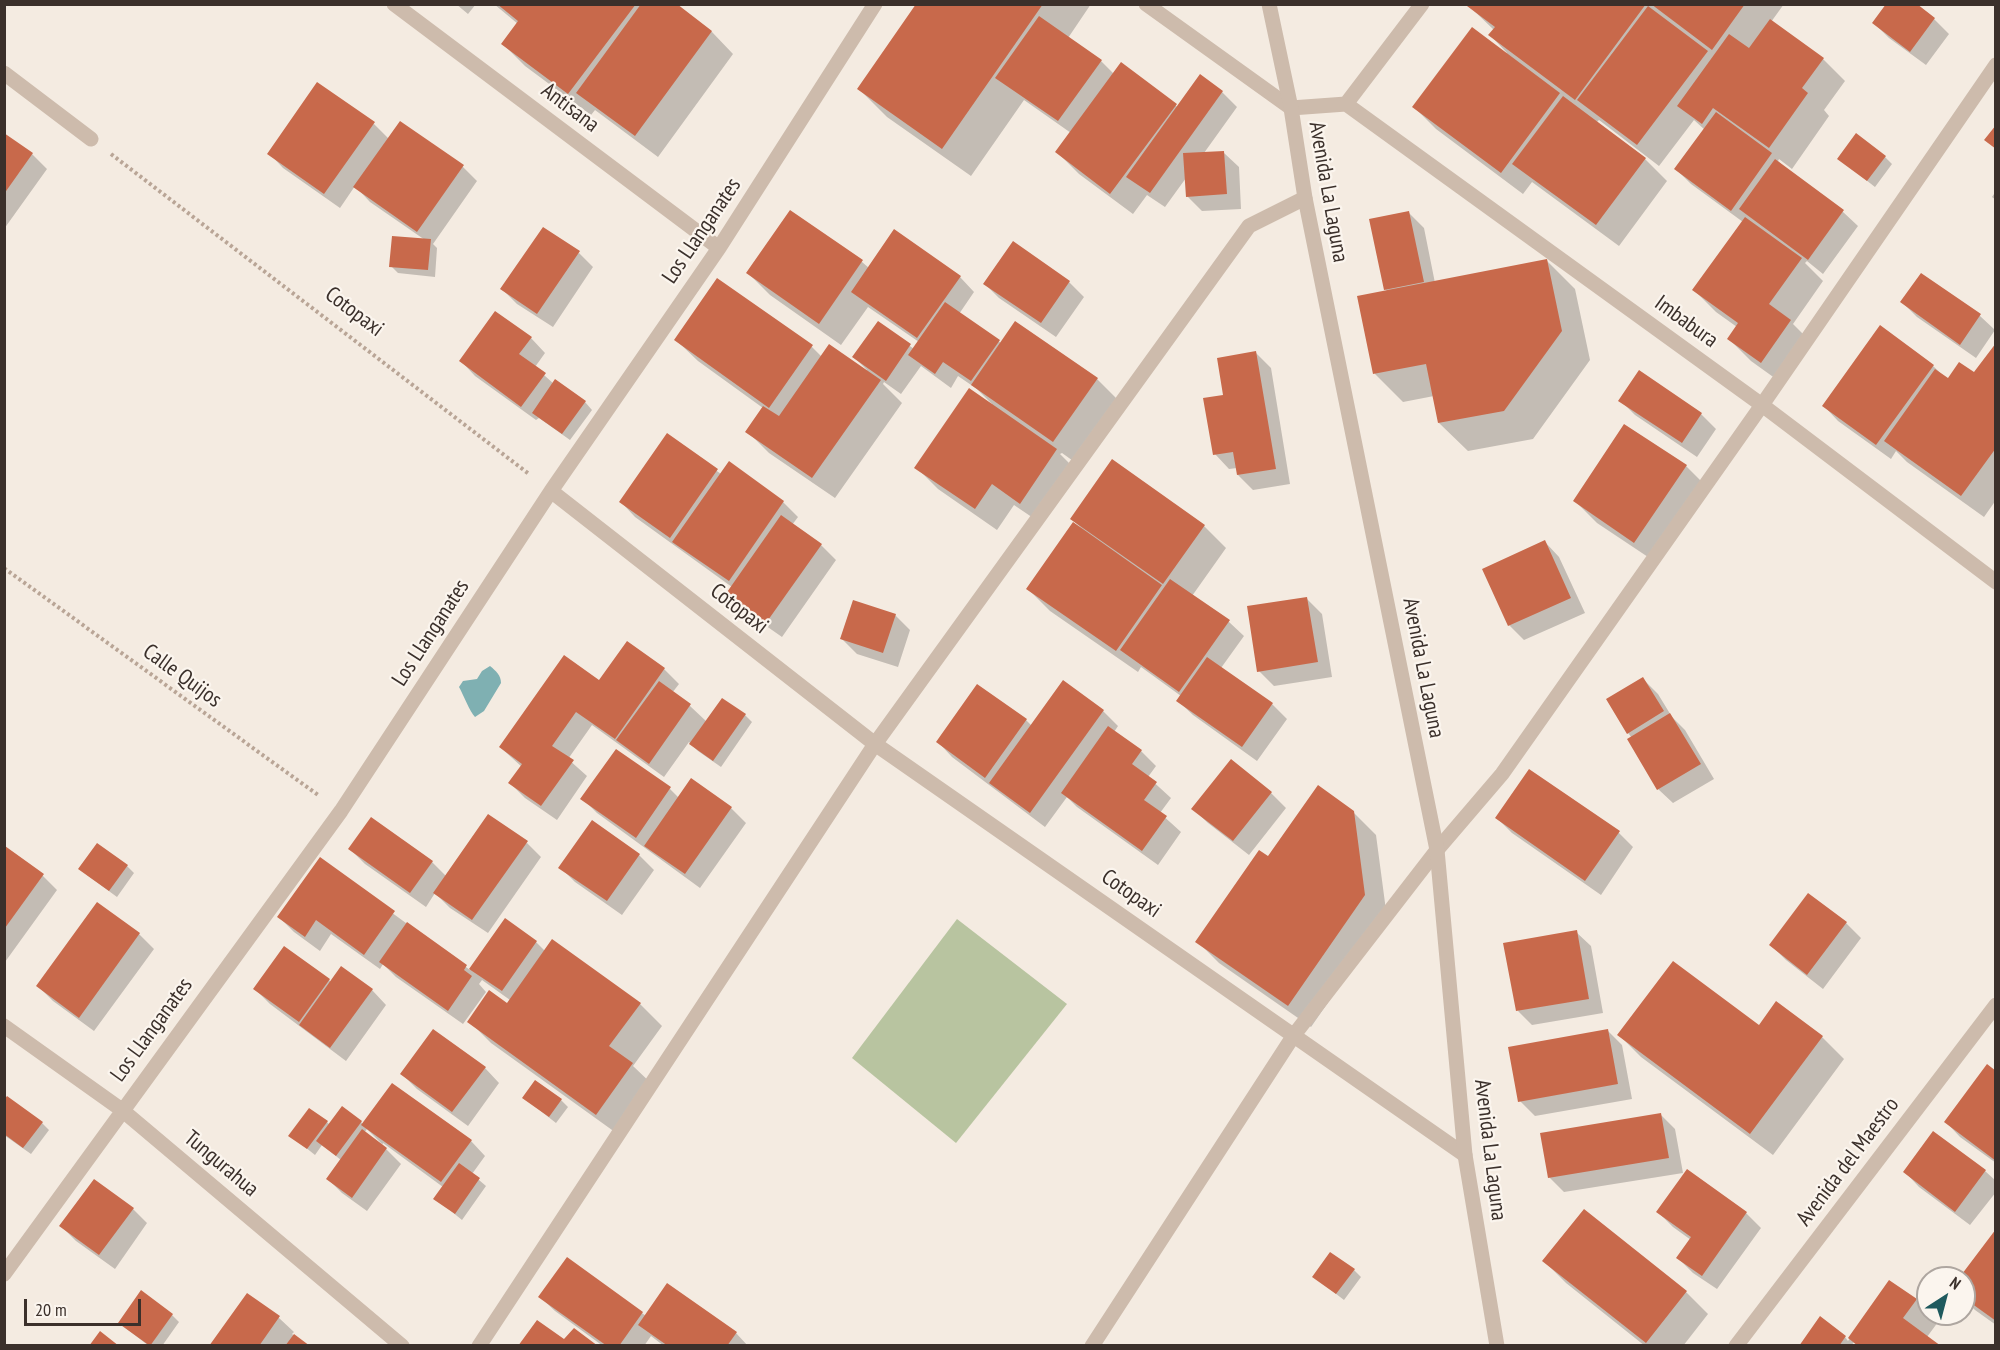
<!DOCTYPE html>
<html>
<head>
<meta charset="utf-8">
<style>
  body { margin:0 }
  #map { position:relative; width:2000px; height:1350px; overflow:hidden; background:#f4ebe1; font-family:"PT Sans Narrow",sans-serif }
  canvas { display:block }
  .frame { position:absolute; inset:0; border:6px solid #3b302b; pointer-events:none }
  .north { position:absolute; left:1916px; top:1266px; width:60px; height:60px; box-sizing:border-box; background:#fbf5ee; border:2px solid #aea6a0; border-radius:50%; rotate:36deg; font-size:16px; font-weight:700; line-height:24px; text-align:center; color:#3b302b }
  .north::after { content:''; display:block; margin:auto; width:21px; height:27px; background:#1f5a5e; clip-path:polygon(50% 0,100% 100%,50% 72%,0 100%) }
  .scale { position:absolute; left:24px; top:1299px; width:117px; height:27px; box-sizing:border-box; border:3px solid #3b302b; border-top:0; padding-left:8px; font-size:18px; line-height:21px; white-space:nowrap; color:#3b302b; -webkit-text-stroke:4px #fbf5ee; paint-order:stroke }
</style>
</head>
<body>
<div id="map">
<canvas width="2000" height="1350"></canvas>
<div class="frame"></div>
<div class="north">N</div>
<div class="scale">20 m</div>
</div>
<script>
const g = document.querySelector('canvas').getContext('2d');
g.lineJoin = 'round';
function paint(path, color) {
  g.fillStyle = color;
  g.fill(path, 'evenodd');
}
function trace(path, color, width, dash) {
  g.strokeStyle = color;
  g.lineWidth = width;
  g.lineCap = dash ? 'butt' : 'round';
  g.setLineDash(dash || []);
  g.stroke(path);
}
function drawText(font, color, halo, rows, align = 'center') {
  g.font = font + ' "PT Sans Narrow",sans-serif';
  g.lineWidth = 4.5;
  g.setLineDash([]);
  g.textBaseline = 'middle';
  g.strokeStyle = halo;
  g.fillStyle = color;
  for (const [text, x, y, turn = 0] of rows) {
    g.save();
    g.translate(x, y);
    g.rotate((+turn || 0) * Math.PI / 180);
    g.textAlign = isNaN(turn) ? turn : align;
    if (halo) g.strokeText(text, 0, 0);
    g.fillText(text, 0, 0);
    g.restore();
  }
}
const green = new Path2D(`
  M957,919L1067,1004L956,1143L852,1058Z`);
const water = new Path2D(`
  M490,666C496,671 501,675 501,683L484,711L475,717C470,712 463,694 459,687L463,681L477,679L482,671Z`);
const shadow = new Path2D(`
  M456,4H476L468,14Z
  M494,4H674L712,32L733,54L658,157L595,110L591,115L525,66L503,44L518,24Z
  M918,4H1091L1068,38L1101,61L1114,74L1178,107L1200,76L1222,92L1237,107L1204,153H1224L1239,167L1241,209L1202,211L1187,196L1186,178L1165,207L1147,195L1133,214L1079,174L1057,152L1071,133L1024,100L971,176L887,117L859,89Z
  M1470,4H1784L1771,22L1823,59L1845,81L1824,110L1829,116L1792,169L1779,159L1778,161L1786,169L1843,212L1858,226L1823,274L1807,261L1805,263L1823,281L1793,324L1812,343L1783,384L1751,361L1729,339L1737,327L1716,312L1694,290L1743,222L1691,184L1676,169L1705,130L1694,120L1659,166L1599,120L1596,123L1645,159L1667,181L1619,246L1532,182L1523,194L1436,129L1414,107L1507,53L1490,35L1494,30L1469,6Z
  M1914,4L1934,19L1949,34L1926,65L1889,38L1874,23Z
  M374,124L389,139L463,167L477,181L433,244L437,248L435,277L398,273L391,266L425,240L370,202L355,186L340,208L283,168L269,153Z
  M4,135L32,154L47,169L4,229Z
  M1885,157L1892,164L1875,187L1839,159Z
  M1996,191V200L1992,197Z
  M791,212L862,262L869,268L960,277L974,292L959,314L1001,343L1097,379L1119,401L1076,463L1062,453L1060,454L1078,472L1042,524L1014,505L997,530L938,489L916,467L992,404L977,389L958,376L951,388L921,366L901,394L884,382L883,384L902,403L835,498L769,453L747,431L763,408L698,361L676,340L812,347L822,357L866,371L867,370L854,357L878,323L914,349L919,342L868,307L841,345L770,295L748,273Z
  M1409,213L1424,228L1435,283L1547,261L1575,289L1590,360L1533,439L1468,451L1439,423L1434,396L1403,402L1375,374L1388,292L1385,289Z
  M579,253L593,267L553,327L517,304L502,289Z
  M1921,275L1980,316L1995,330L1976,358L1917,317L1902,302Z
  M1069,282L1084,297L1056,337L999,298L984,283Z
  M531,338L545,353L535,367L554,384L585,402L592,410L570,440L539,418L536,420L475,376L461,361Z
  M1996,345V500L1984,517L1907,462L1896,451L1891,459L1838,421L1824,406L1933,366L1948,380L1974,374Z
  M1256,353L1271,368L1290,484L1253,490L1238,475L1237,468L1229,469L1215,454L1225,397Z
  M1620,400L1701,414L1716,429L1697,457L1635,415Z
  M668,436L721,474L729,463L783,502L798,517L792,525L821,545L836,560L782,637L742,609L727,595L732,587L635,517L621,502Z
  M1686,466L1708,488L1657,563L1597,523L1575,501Z
  M1072,519L1204,526L1226,548L1192,596L1229,622L1244,636L1221,668L1272,704L1287,719L1257,761L1193,715L1178,701L1181,696L1141,667L1138,672L1050,611L1028,589L1082,529Z
  M1545,542L1559,557L1585,613L1524,640L1509,625Z
  M1307,599L1322,614L1332,677L1274,686L1259,671Z
  M895,615L910,630L898,667L857,654L842,639Z
  M664,669L679,684L672,693L690,706L707,722L745,715L752,722L721,767L698,751L689,742L664,777L592,725L568,759L587,776L557,820L525,798L510,783L522,767L500,747L599,682Z
  M1643,679L1658,694L1672,717L1685,730L1714,779L1673,803L1658,789L1632,738L1628,733Z
  M1103,711L1118,726L1114,732L1141,751L1156,766L1148,777L1171,798L1160,813L1181,832L1158,865L1077,807L1067,797L1045,827L952,757L938,742L1026,720L1032,726Z
  M670,789L679,798L731,808L746,823L700,888L597,813L582,798Z
  M1271,793L1286,808L1249,855L1208,823L1193,809Z
  M1353,812L1376,835L1387,918L1311,1027L1219,963L1197,941L1268,858Z
  M1497,818L1619,833L1633,847L1601,895L1512,833Z
  M527,843L541,857L488,933L450,908L435,893L426,907L365,864L350,849L432,862L447,877Z
  M4,848L43,876L57,890L5,962Z
  M639,855L654,870L622,915L575,882L560,867Z
  M320,860L470,970L505,920L536,942L545,951L640,1004L662,1026L633,1066L654,1086L619,1135L491,1043L469,1021L507,1005L510,1000L482,980L479,984L486,992L463,1024L396,977L383,964L380,969L331,934L320,951L294,932L279,917Z
  M127,866L134,873L117,897L87,875Z
  M1808,895L1846,923L1861,938L1823,989L1786,960L1771,945Z
  M97,904L139,934L154,949L94,1031L53,1001L38,986Z
  M1576,932L1591,946L1603,1013L1532,1025L1518,1011Z
  M329,980L331,982L372,990L386,1005L346,1061L270,1004L255,989Z
  M1759,1027L1822,1037L1844,1059L1773,1155L1641,1057L1619,1035Z
  M1607,1030L1622,1045L1632,1099L1535,1116L1520,1101Z
  M485,1068L499,1083L468,1126L417,1089L402,1074Z
  M1996,1072V1163L1960,1137L1946,1122Z
  M524,1098L561,1100L568,1107L556,1123Z
  M4,1103L42,1123L49,1130L31,1154L4,1135Z
  M1660,1114L1675,1129L1683,1173L1564,1192L1549,1177Z
  M327,1122L330,1125L361,1122L364,1125L471,1141L485,1156L472,1174L486,1186L462,1220L435,1198L443,1187L383,1143L382,1145L401,1164L367,1211L342,1193L328,1179L341,1160L322,1145L315,1155L290,1135ZM367,1129L382,1144L381,1145L364,1133Z
  M1934,1133L1985,1171L1996,1181V1192L1970,1225L1919,1187L1905,1172Z
  M1687,1171L1746,1213L1761,1228L1717,1289L1693,1273L1678,1258L1691,1240L1673,1227L1658,1212Z
  M133,1209L147,1223L115,1269L76,1241L61,1226Z
  M1584,1211L1686,1292L1708,1314L1683,1346H1645L1566,1283L1544,1261Z
  M1996,1232V1325L1975,1310L1964,1299V1278H1961Z
  M568,1259L646,1316L736,1333L748,1346H664L651,1336L644,1346H603L555,1311L540,1297Z
  M1354,1270L1361,1277L1344,1300L1314,1277Z
  M1889,1282L1916,1300L1938,1322L1927,1337L1854,1342L1851,1346H1801L1845,1337L1848,1341Z
  M247,1295L279,1318L294,1332L292,1334L308,1346H211Z
  M172,1315L179,1322L162,1346H149L127,1329Z`);
const building = new Path2D(`
  M497,4H636L568,94L501,44L518,21Z
  M641,4H677L712,31L635,136L576,93Z
  M916,4H1043L942,149L857,89Z
  M1469,4H1646L1575,100L1488,35L1495,27L1467,6Z
  M1651,4H1745L1712,50Z
  M1886,4H1917L1935,18L1910,52L1872,23Z
  M1648,6L1708,51L1637,145L1577,100Z
  M1039,16L1102,60L1058,121L995,78Z
  M1770,19L1824,58L1802,88L1808,93L1769,148L1713,108L1702,124L1677,106L1729,34L1749,48Z
  M1472,27L1560,93L1501,173L1412,107Z
  M1121,62L1177,104L1110,194L1055,152Z
  M1200,74L1223,91L1150,193L1126,177Z
  M317,82L375,122L324,194L267,154Z
  M1563,96L1646,158L1596,225L1512,164Z
  M1716,112L1772,153L1731,211L1674,169Z
  M400,121L464,165L417,232L353,187Z
  M1996,125V149L1984,140Z
  M4,133L33,153L4,194Z
  M1856,133L1886,156L1867,181L1837,159Z
  M1224,151L1227,194L1186,197L1183,153Z
  M1775,159L1844,210L1808,260L1739,209Z
  M790,210L863,260L819,324L746,273Z
  M1409,211L1424,282L1384,290L1369,219Z
  M1745,217L1802,258L1769,304L1791,320L1761,363L1727,339L1738,323L1692,290Z
  M543,227L580,251L537,314L500,289Z
  M894,229L961,276L917,338L851,292Z
  M392,236L431,239L428,270L389,267Z
  M1013,241L1070,281L1041,323L983,284Z
  M1547,259L1562,331L1504,411L1438,423L1426,364L1373,374L1357,296Z
  M1921,273L1981,314L1960,345L1900,302Z
  M717,278L813,345L769,408L674,340Z
  M945,302L1000,340L971,381L943,362L935,374L908,355Z
  M495,311L532,337L519,354L546,373L521,407L459,361Z
  M878,321L911,344L886,381L852,357Z
  M1015,321L1098,378L1053,442L971,385Z
  M1880,325L1934,365L1876,445L1822,406Z
  M1996,343V448L1961,496L1884,441L1935,369L1948,378L1959,362L1974,372Z
  M829,344L881,380L812,478L745,432L763,406L779,416Z
  M1256,351L1276,469L1237,475L1233,452L1213,455L1203,398L1223,395L1217,358Z
  M1639,370L1702,413L1682,443L1618,401Z
  M555,379L586,401L562,434L532,413Z
  M969,388L1057,449L1020,504L992,484L975,509L914,468Z
  M1624,424L1687,465L1634,543L1573,501Z
  M667,433L718,469L670,538L619,502Z
  M1112,459L1205,525L1163,584L1070,519Z
  M729,461L784,501L729,581L672,542Z
  M781,515L822,544L766,623L725,595Z
  M1073,522L1162,585L1116,651L1026,589Z
  M1545,540L1571,598L1508,626L1482,569Z
  M1170,579L1230,620L1179,692L1120,650Z
  M1307,597L1318,662L1257,672L1247,606Z
  M853,600L896,614L883,653L840,639Z
  M627,641L665,668L615,739L576,712L552,746L574,760L541,806L508,783L522,764L499,747L564,655L599,680Z
  M1207,657L1273,703L1242,747L1176,701Z
  M1643,677L1664,711L1627,734L1606,699Z
  M1063,680L1104,710L1030,813L989,783Z
  M659,681L691,704L649,764L616,740Z
  M977,684L1027,719L985,778L936,742Z
  M722,698L746,714L713,761L689,744Z
  M1670,713L1701,764L1657,790L1627,739Z
  M1108,726L1142,750L1132,764L1157,782L1144,800L1167,816L1142,851L1061,793Z
  M616,749L671,787L636,838L580,799Z
  M1231,759L1272,792L1233,841L1191,809Z
  M1529,769L1620,831L1585,881L1495,818Z
  M691,778L732,807L685,874L644,846Z
  M1318,785L1354,811L1365,895L1288,1006L1195,942L1259,850L1268,856Z
  M488,814L528,841L472,920L433,893Z
  M371,817L433,861L410,893L348,849Z
  M592,820L640,854L607,901L558,868Z
  M97,843L128,865L109,891L78,869Z
  M5,846L44,874L5,928Z
  M320,857L395,911L364,955L316,920L305,937L277,917Z
  M1808,893L1847,922L1807,975L1769,945Z
  M97,902L140,933L79,1018L36,986Z
  M505,918L537,941L502,991L469,969Z
  M407,922L467,965L464,970L472,976L448,1011L379,962Z
  M1577,930L1589,999L1516,1011L1503,943Z
  M552,939L641,1003L609,1046L633,1063L596,1115L467,1022L489,990L507,1003Z
  M284,946L330,979L299,1022L253,989Z
  M1673,961L1759,1025L1776,1001L1823,1036L1750,1134L1617,1035Z
  M341,966L373,989L330,1048L299,1025Z
  M433,1029L486,1067L452,1112L400,1074Z
  M1608,1029L1618,1084L1518,1102L1508,1047Z
  M1987,1064L1996,1071V1161L1944,1122Z
  M535,1080L562,1099L549,1117L522,1098Z
  M392,1083L472,1140L441,1182L361,1125Z
  M7,1096L43,1122L23,1148L4,1134V1100Z
  M342,1106L362,1121L336,1156L316,1141Z
  M309,1108L328,1121L307,1149L288,1136Z
  M1661,1113L1669,1158L1548,1178L1540,1133Z
  M362,1129L387,1148L352,1198L326,1179Z
  M1933,1131L1986,1170L1955,1212L1903,1172Z
  M459,1163L480,1178L455,1214L433,1199Z
  M1687,1169L1747,1212L1702,1276L1676,1258L1691,1237L1656,1212Z
  M94,1179L134,1208L99,1255L59,1226Z
  M1584,1209L1687,1291L1646,1343L1542,1261Z
  M1996,1229V1321L1964,1298V1278H1959Z
  M1330,1252L1355,1269L1336,1294L1312,1277Z
  M567,1257L643,1312L619,1346H607L538,1297Z
  M1889,1280L1917,1299L1903,1318L1941,1346H1858L1848,1338Z
  M667,1283L737,1332L727,1346H668L638,1325Z
  M141,1290L173,1314L150,1346L118,1323Z
  M247,1293L280,1316L259,1346H209Z
  M1820,1316L1846,1336L1839,1346H1799Z
  M537,1320L564,1339L574,1328L598,1346H518Z
  M100,1331L119,1346H89Z
  M294,1334L310,1346H285Z`);
const path = new Path2D(`
  M111,154L529,474
  M4,568L318,795`);
const minor = new Path2D(`
  M394,4L719,248
  M1146,4L1291,108L1346,104L1422,4
  M4,73L91,139
  M1346,104L1762,405L1996,582
  M551,491L875,744L1465,1155
  M4,1026L122,1110L402,1346
  M4,1274L341,811L551,491L719,248L875,4
  M479,1346L875,744L1249,226L1305,198
  M1092,1346L1294,1035L1437,850L1502,774L1762,405L1996,65
  M1736,1346L1996,1005`);
const tertiary = new Path2D(`
  M1269,4L1291,108L1305,198L1437,850L1465,1155L1497,1346`);
const streetNames = [
  ["Antisana",570,108,37],
  ["Avenida La Laguna",1328,192,80],
  ["Los Llanganates",702,231,-56],
  ["Cotopaxi",354,312,37],
  ["Imbabura",1686,322,36],
  ["Cotopaxi",739,609,38],
  ["Los Llanganates",431,633,-57],
  ["Avenida La Laguna",1423,668,79],
  ["Calle Quijos",182,676,36],
  ["Cotopaxi",1131,894,35],
  ["Los Llanganates",152,1030,-54],
  ["Avenida La Laguna",1490,1150,83],
  ["Avenida del Maestro",1848,1162,-53],
  ["Tungurahua",221,1164,40]
];
paint(green, '#b8c4a0');
paint(water, '#7fb0b2');
paint(shadow, '#0003');
paint(building, '#c8694b');
trace(path, '#b9a596', 4, [3, 3]);
trace(minor, '#cdbbac', 15);
trace(tertiary, '#cdbbac', 15);
drawText('22px', '#3b302b', '#fbf5ee', streetNames);
</script>
</body>
</html>
